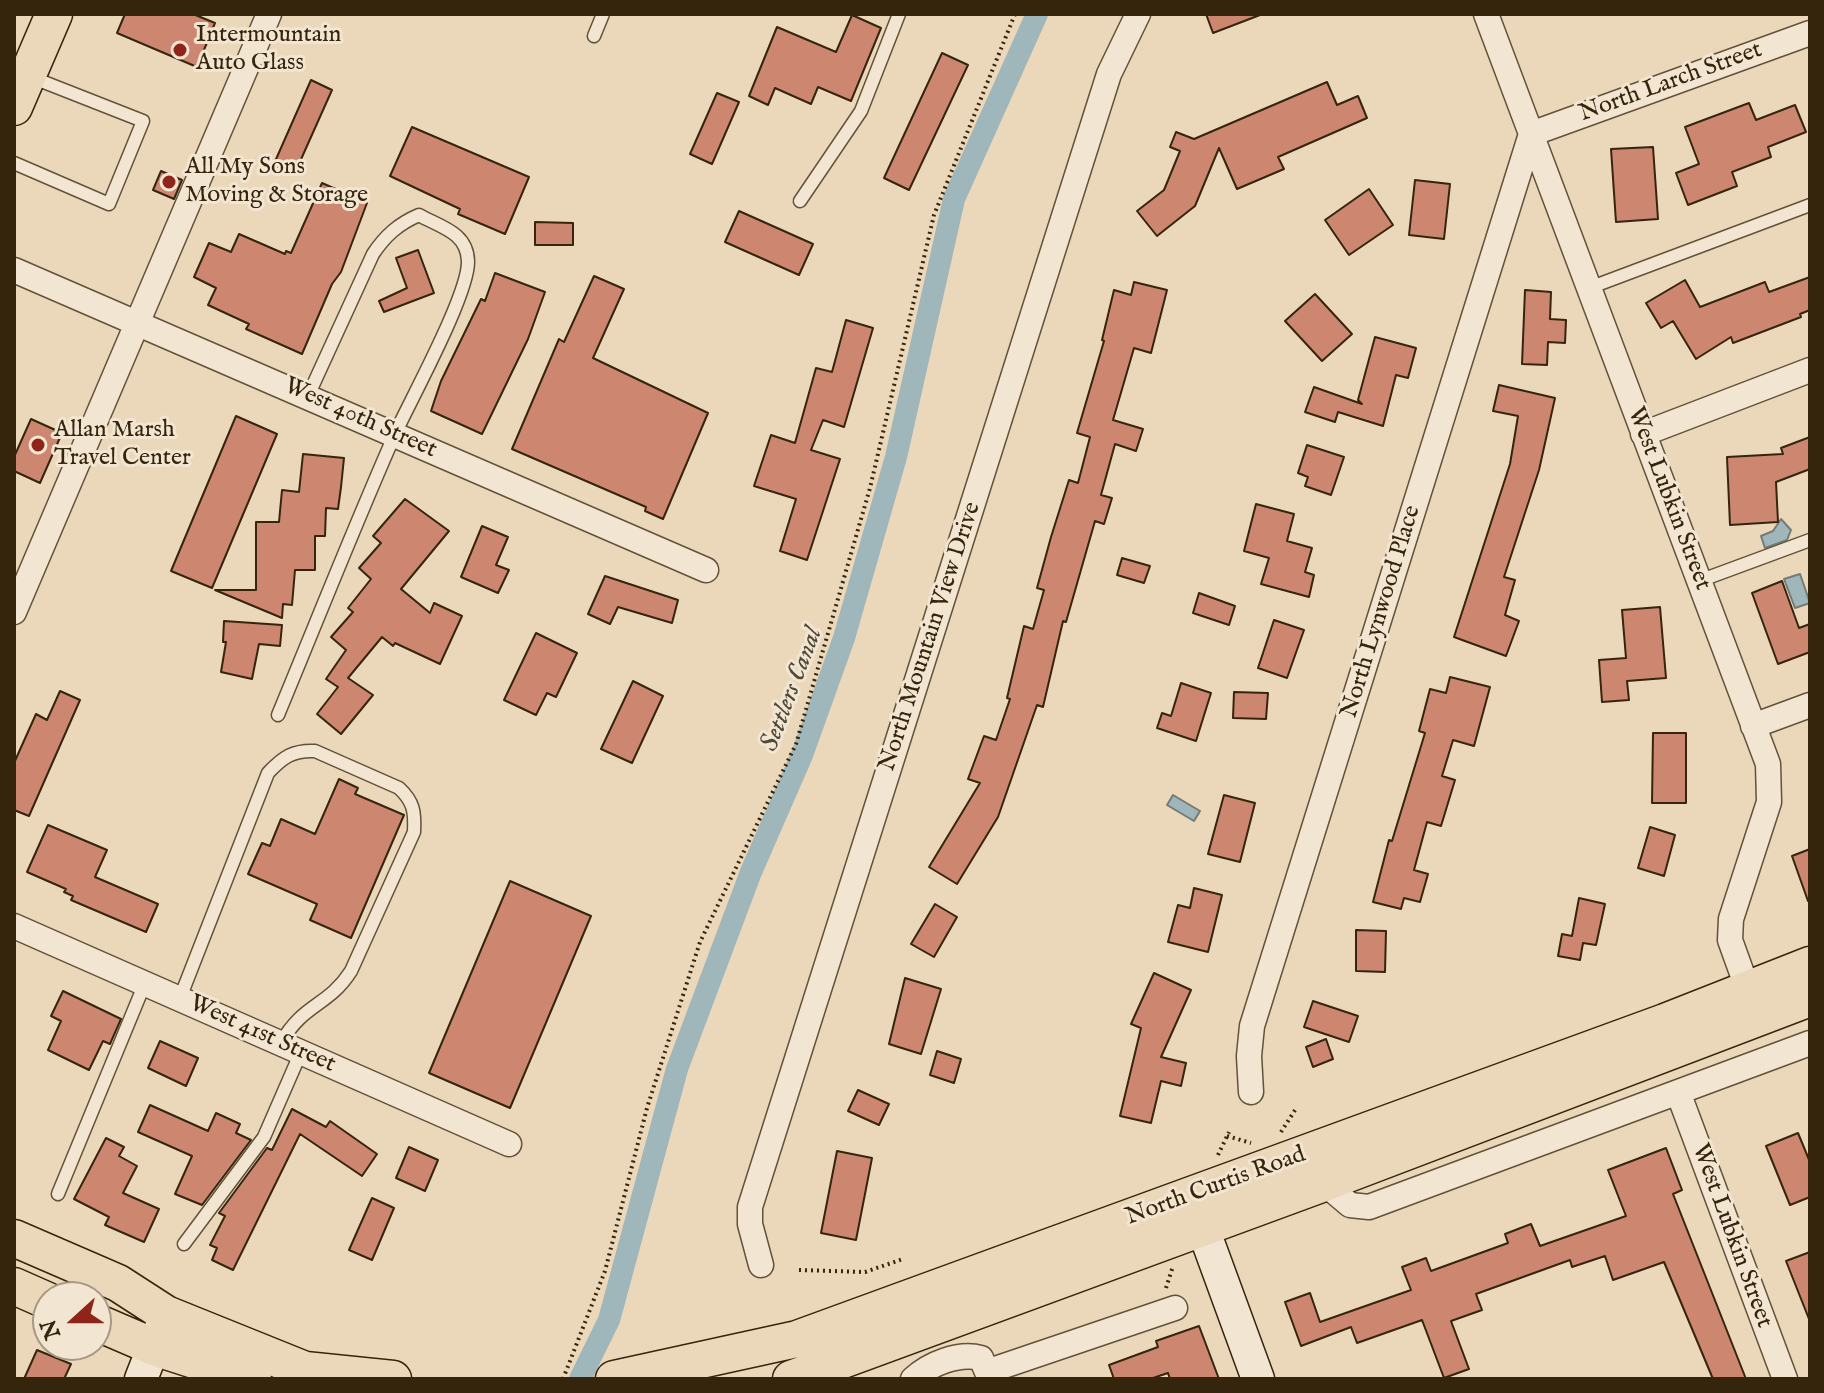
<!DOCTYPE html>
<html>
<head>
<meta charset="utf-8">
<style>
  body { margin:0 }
  #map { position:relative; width:1824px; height:1393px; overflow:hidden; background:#ebd7b9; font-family:"IM FELL English",serif }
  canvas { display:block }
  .frame { position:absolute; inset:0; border:16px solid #35250d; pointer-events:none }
  .north { position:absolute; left:32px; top:1281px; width:80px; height:80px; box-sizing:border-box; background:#f2e5d2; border:2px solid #a69883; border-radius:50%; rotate:249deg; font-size:22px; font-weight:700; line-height:32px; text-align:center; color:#35250d }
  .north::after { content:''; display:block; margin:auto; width:28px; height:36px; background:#8f2418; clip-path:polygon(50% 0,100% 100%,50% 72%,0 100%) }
</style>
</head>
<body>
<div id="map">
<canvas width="1824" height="1393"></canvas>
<div class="frame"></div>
<div class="north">N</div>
</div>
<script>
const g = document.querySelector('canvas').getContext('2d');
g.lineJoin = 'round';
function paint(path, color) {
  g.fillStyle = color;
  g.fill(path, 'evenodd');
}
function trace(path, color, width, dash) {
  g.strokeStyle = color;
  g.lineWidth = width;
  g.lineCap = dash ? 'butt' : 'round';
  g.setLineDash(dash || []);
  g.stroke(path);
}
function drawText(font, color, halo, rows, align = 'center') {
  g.font = font + ' "IM FELL English",serif';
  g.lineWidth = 6;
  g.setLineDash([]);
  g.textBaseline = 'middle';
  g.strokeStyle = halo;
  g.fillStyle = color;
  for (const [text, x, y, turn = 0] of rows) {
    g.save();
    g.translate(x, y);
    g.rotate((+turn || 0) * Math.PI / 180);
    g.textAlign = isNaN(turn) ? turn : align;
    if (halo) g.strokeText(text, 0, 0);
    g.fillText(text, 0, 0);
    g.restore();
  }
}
const water = new Path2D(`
  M1781,519L1791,530L1787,540L1765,548L1761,536L1773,531Z
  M1800,574L1810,603L1795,608L1784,579Z
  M1173,795L1200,811L1194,821L1167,805Z`);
const canal = new Path2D(`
  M580,1379L609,1320L677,1069L751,872L802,755L844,638L896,457L954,199L1037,14`);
const building = new Path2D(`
  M125,14H193L215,23L197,67L117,33Z
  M1206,14H1260V15L1213,33Z
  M852,15L881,28L851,101L818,87L811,104L775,88L768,105L749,96L777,27L836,52Z
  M942,53L968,65L909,190L884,178Z
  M311,80L332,90L294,175L273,166Z
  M1327,82L1337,105L1358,96L1367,118L1278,157L1284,169L1237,189L1219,148L1195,206L1157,236L1137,211L1164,190L1180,151L1170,147L1176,132L1194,139Z
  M717,93L739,102L712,164L690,154Z
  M1749,103L1756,120L1795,105L1806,132L1768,147L1771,157L1732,172L1737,186L1688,205L1676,173L1699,164L1685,127Z
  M412,127L529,177L505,234L458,214L460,209L390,176Z
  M1653,147L1658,219L1616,222L1611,149Z
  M161,171L182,180L174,199L153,190Z
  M1415,180L1450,184L1444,239L1409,235Z
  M322,183L367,203L341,272L332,284L302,354L246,329L249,324L208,305L216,288L194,277L209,243L231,252L239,234L285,254L286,251L291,253Z
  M1369,189L1393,225L1349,255L1325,220Z
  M739,211L813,244L799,275L725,242Z
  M535,222L573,223V245H535Z
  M418,250L434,293L384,312L379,301L407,288L396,258Z
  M495,273L545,292L528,339L482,434L431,411L441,381L481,299L485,301Z
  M594,276L624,289L593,358L708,413L663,519L645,511L646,507L512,449L559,339L564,342Z
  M1810,277V310L1800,314L1801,317L1733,343L1731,337L1696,359L1673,321L1661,328L1646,303L1685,280L1700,307L1765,282L1769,292Z
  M1134,282L1167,290L1151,353L1134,348L1113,420L1143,429L1136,451L1115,444L1101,495L1112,498L1104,524L1095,521L1066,622L1063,621L1043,707L1037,705L998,817L957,884L929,867L980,783L968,779L984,736L996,740L1010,699L1007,698L1024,626L1033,629L1044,590L1037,588L1051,537L1069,480L1078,483L1090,437L1077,433L1104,341L1102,340L1114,290L1131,295Z
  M1525,290L1551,292L1550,319L1566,320L1565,343L1548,342L1547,365L1522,364Z
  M1315,294L1352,334L1322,361L1285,321Z
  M846,320L873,328L844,427L823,420L811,450L840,459L807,560L780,551L796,499L754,486L771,435L795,443L816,368L832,372Z
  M1375,337L1416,348L1408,378L1396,375L1383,426L1338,412L1335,422L1305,412L1314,387L1362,404L1358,400Z
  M1499,385L1555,398L1539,470L1504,577L1515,580L1505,615L1519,621L1506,656L1454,637L1510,464L1518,416L1493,411Z
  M236,416L277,434L212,588L171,571Z
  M31,419L62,433L40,483L14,471V457Z
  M1810,437V469L1776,482L1778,522L1730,525L1727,457L1783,454L1781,448Z
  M1307,445L1344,457L1331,495L1305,486L1308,477L1298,473Z
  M303,454L344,458L341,487L338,509L326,508L325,536H315V570H295L292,605L283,604L282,618L215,590H256V522H279L282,490L299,492Z
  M405,499L449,531L401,589L430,613L434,603L462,616L440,664L395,643L393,646L382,637L348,678L373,695L341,734L317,714L338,687L326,679L346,650L331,637L353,612L348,608L371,579L359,568L381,543L373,536Z
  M1256,504L1294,514L1287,541L1312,548L1305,572L1314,575L1309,597L1261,584L1269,558L1244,551Z
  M482,526L508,537L496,565L509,570L498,593L461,577Z
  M1122,558L1150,566L1144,583L1117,575Z
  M605,576L678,600L672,623L618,607L610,624L588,614Z
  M1782,581L1799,628L1810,624V652L1778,664L1752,593Z
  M1199,593L1235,606L1229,625L1193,613Z
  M1660,607L1666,678L1627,681L1629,700L1602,702L1599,660L1626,658L1622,610Z
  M1274,620L1304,630L1287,678L1258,668Z
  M224,621L282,625L280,646L259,644L252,679L221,672L226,642H223Z
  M536,633L577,653L556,697L547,693L536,715L504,700Z
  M1450,677L1490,687L1474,746L1453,740L1442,776L1455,780L1441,826L1427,822L1414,870L1428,874L1420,902L1404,898L1401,909L1373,902L1389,840L1392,841L1425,733L1419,731L1430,689L1446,693Z
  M633,681L663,696L632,763L601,749Z
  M1181,683L1211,693L1196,741L1157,728L1162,713L1171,716Z
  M60,691L80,700L29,816L14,810V763L36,714L47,720Z
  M1234,692L1268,693L1266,719L1233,718Z
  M1653,733H1686V803H1652Z
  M339,779L358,788L355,794L404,815L351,938L310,920L317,904L248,874L262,843L270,846L281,819L315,834Z
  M1224,795L1255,803L1240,862L1208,854Z
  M48,825L107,850L95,877L158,904L146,932L71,900L73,896L64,892L66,889L27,872Z
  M1650,827L1675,835L1664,876L1638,868Z
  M1810,849V900L1808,901L1792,856Z
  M510,881L591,916L510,1108L429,1073Z
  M1194,888L1222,895L1208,952L1168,942L1178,905L1190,908Z
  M1579,898L1605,904L1596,945L1583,943L1580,960L1558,956L1562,934L1572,936Z
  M935,904L957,917L934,957L911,944Z
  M1356,930L1386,931L1385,972L1356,971Z
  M1154,973L1191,990L1161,1057L1186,1063L1181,1086L1161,1081L1151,1123L1120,1116L1141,1028L1131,1024Z
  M905,978L941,989L921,1054L889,1044Z
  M63,991L121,1019L110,1044L103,1041L89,1070L48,1050L61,1021L51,1016Z
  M1313,1001L1358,1016L1349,1042L1304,1027Z
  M1326,1039L1333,1059L1313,1067L1306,1047Z
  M160,1041L198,1058L186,1086L148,1068Z
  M937,1051L961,1059L954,1083L930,1075Z
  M858,1090L889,1104L879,1125L848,1111Z
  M150,1105L208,1131L216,1113L240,1124L236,1133L251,1140L202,1205L175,1194L192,1156L138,1132Z
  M292,1109L326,1127L330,1121L377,1154L362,1176L300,1134L233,1270L212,1260L217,1248L210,1245L225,1216L219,1213L267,1148L272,1150Z
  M1798,1133L1810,1162V1197L1790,1205L1766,1146Z
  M106,1138L124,1147L119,1156L137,1166L123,1193L159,1209L144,1242L105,1225L109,1217L74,1199Z
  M409,1147L438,1160L425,1191L396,1178Z
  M1666,1148L1682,1190L1673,1194L1746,1379H1713L1664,1262L1613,1280L1605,1256L1572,1267L1570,1260L1476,1294L1482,1310L1451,1321L1469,1369L1444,1378L1422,1320L1357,1343L1351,1327L1301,1346L1285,1302L1310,1293L1320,1322L1411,1290L1402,1267L1426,1258L1431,1271L1508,1243L1505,1234L1531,1224L1540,1246L1626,1216L1608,1170Z
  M837,1151L872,1158L856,1240L821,1233Z
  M372,1198L394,1208L372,1260L349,1250Z
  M1810,1252V1319H1809L1786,1261Z
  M1199,1326L1219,1379H1170L1168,1373L1150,1379H1114L1109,1365L1158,1347L1156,1341Z
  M37,1350L71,1364L64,1379H24Z`);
const path = new Path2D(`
  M1281,1132L1297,1107
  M1227,1136L1251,1143
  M1218,1155L1229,1132
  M799,1270L865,1272L903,1259
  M1166,1288L1173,1266
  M563,1379L605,1271L647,1108L700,942L796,744L870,488L934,215L1015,14`);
const lane = new Path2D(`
  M594,36L603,14
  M14,163L109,204L143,121L31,77
  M800,201L861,111L899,14
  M1589,288L1810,205
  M1699,581L1810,540
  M278,715C317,621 354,527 395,434C411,399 469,294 468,261C467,232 440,227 419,215C398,224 385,236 373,254L308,396
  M180,998L268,773C283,757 293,750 315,751L399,788C414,802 415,812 414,832L351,971C328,1007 303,1003 281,1043
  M58,1194L145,983
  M184,1244L264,1137L301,1052`);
const street = new Path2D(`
  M1486,14L1768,764L1769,802L1731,919L1730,940L1748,990
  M1531,134L1810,33
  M14,270L706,570
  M1643,434L1810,370
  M14,612L269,14
  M1753,726L1810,705
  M14,926L509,1144
  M1251,1092L1249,1056L1252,1026L1531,134
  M1678,1092L1785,1379
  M1324,1183L1350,1205L1369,1207L1810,1043
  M761,1265L750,1224V1207L1109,74L1138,14
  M989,1371L1175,1308
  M913,1379C930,1364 958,1352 981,1358L990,1379`);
const secondary = new Path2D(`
  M1194,1204L1258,1379
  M141,1379L163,1323`);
const primary = new Path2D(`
  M14,107L54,14
  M14,1238L118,1283L166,1314L305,1370L393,1379
  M14,1286L48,1301
  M96,1322L154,1347L253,1379
  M614,1379L797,1339L1665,1022L1810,965
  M791,1379L1324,1183L1810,998`);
const markers = [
  [180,50,8,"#8f2418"],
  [169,182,8,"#8f2418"],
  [38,445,8,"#8f2418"]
];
const poiNames = [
  ["Intermountain",196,36],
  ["Auto Glass",196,64],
  ["All My Sons",185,168],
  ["Moving & Storage",185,196],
  ["Allan Marsh",54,431],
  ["Travel Center",54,459]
];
const streetNames = [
  ["North Larch Street",1671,83,-20],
  ["West 40th Street",360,419,24],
  ["West Lubkin Street",1668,499,69],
  ["North Lynwood Place",1382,612,-73],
  ["North Mountain View Drive",931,637,-72],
  ["West 41st Street",262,1035,24],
  ["North Curtis Road",1216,1187,-20],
  ["West Lubkin Street",1731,1236,70]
];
const waterNames = [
  ["Settlers Canal",793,690,-69]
];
paint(water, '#9fb6bb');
trace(water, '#757c75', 2);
trace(canal, '#9fb6bb', 22);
paint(building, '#cd866f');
trace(building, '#35250d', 2);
trace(lane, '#625238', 15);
trace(street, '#625238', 27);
trace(secondary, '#35250d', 35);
trace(primary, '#35250d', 39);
trace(path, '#35250d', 4, [2, 4]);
trace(lane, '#f2e5d2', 12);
trace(street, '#f2e5d2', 24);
trace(secondary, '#f2e5d2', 32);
trace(primary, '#ebd7b9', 36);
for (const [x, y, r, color] of markers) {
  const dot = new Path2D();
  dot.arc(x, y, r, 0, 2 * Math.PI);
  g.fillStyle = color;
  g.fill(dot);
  trace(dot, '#f2e5d2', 3);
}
drawText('24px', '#35250d', '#f2e5d2', poiNames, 'left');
drawText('24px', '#35250d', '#f2e5d2', streetNames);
drawText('italic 26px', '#504938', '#f2e5d2', waterNames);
</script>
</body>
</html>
